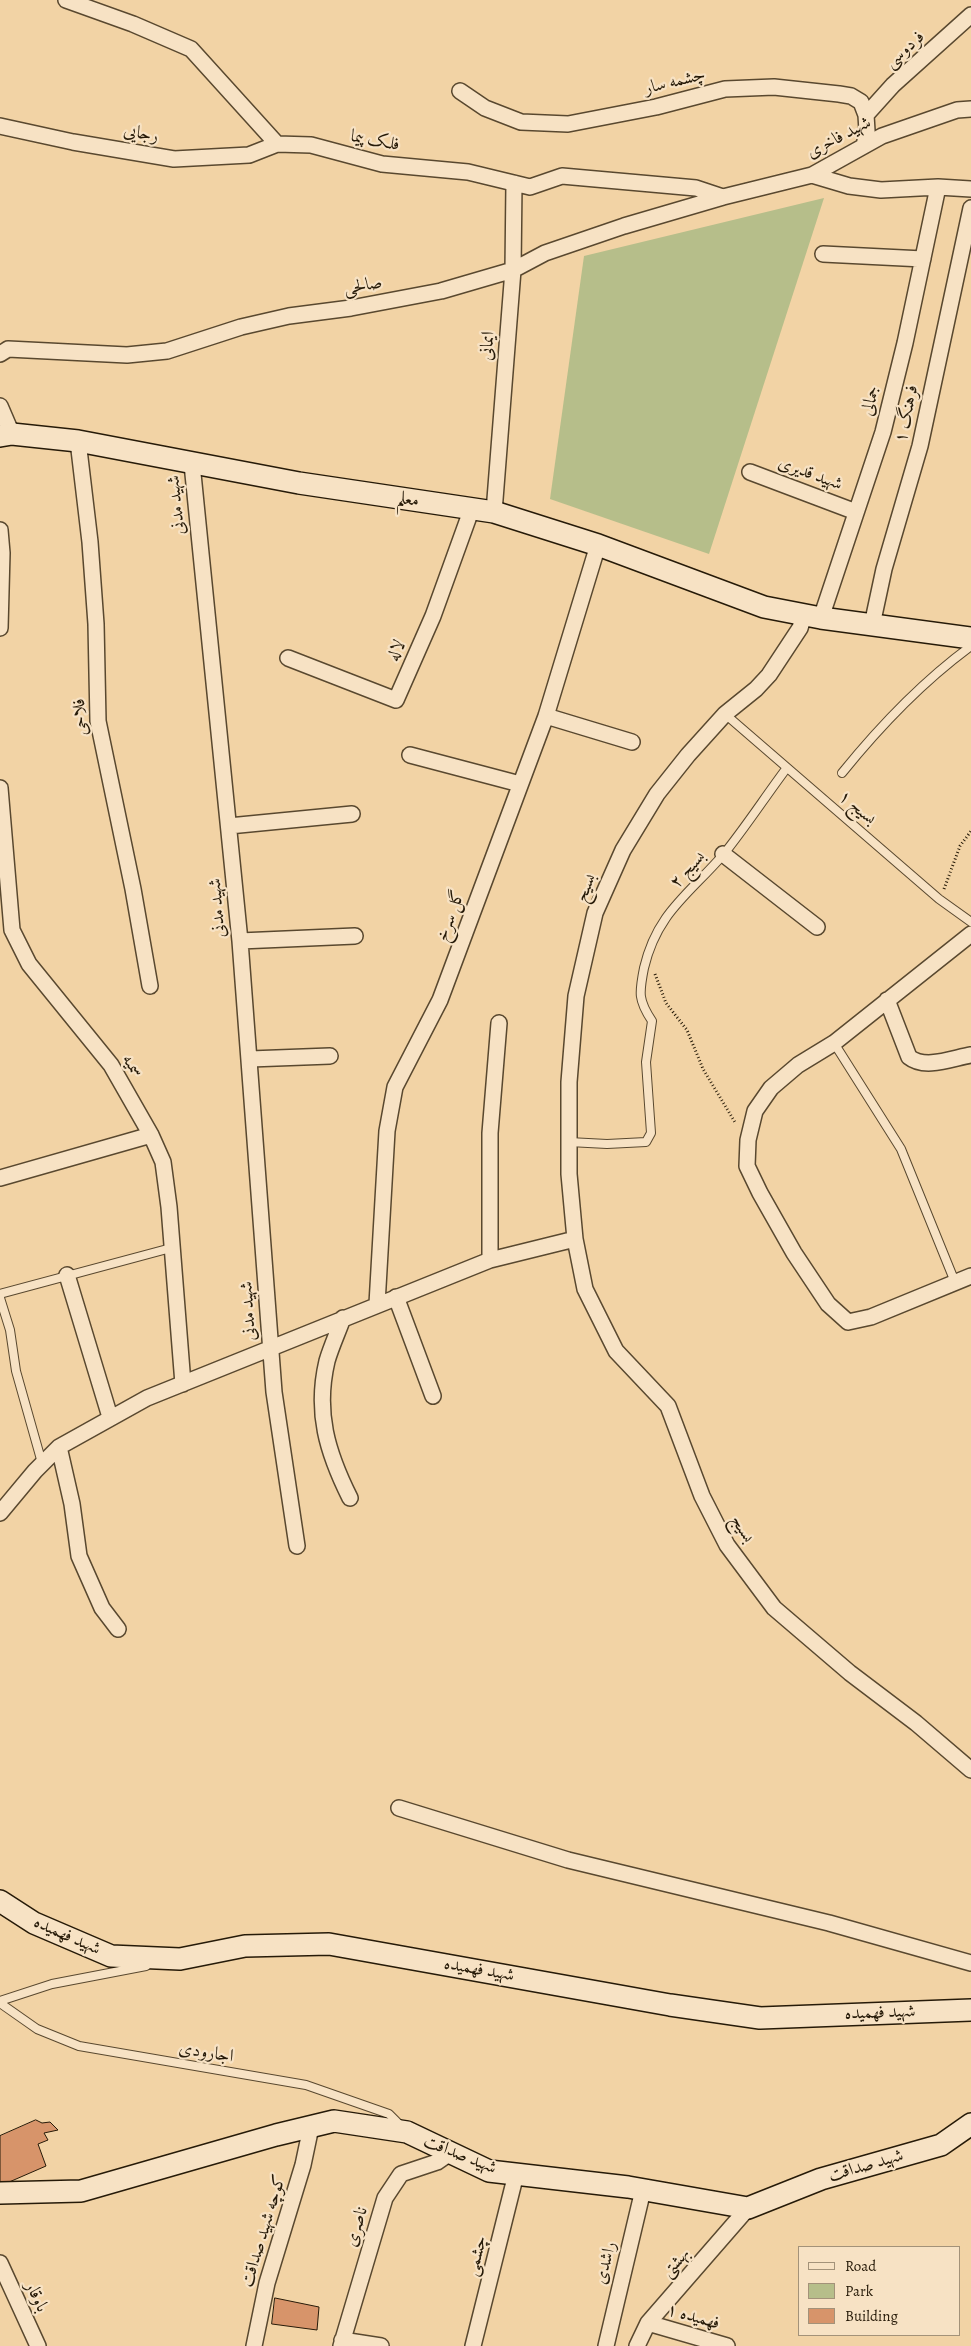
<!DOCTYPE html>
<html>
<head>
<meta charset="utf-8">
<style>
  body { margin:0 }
  #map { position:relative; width:971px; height:2346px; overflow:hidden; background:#f2d3a5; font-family:Alegreya,serif }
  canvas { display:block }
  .legend { position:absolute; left:798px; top:2246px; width:162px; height:90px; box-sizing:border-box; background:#f7e2c4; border:1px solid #a39279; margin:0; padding:6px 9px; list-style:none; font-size:15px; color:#261a08 }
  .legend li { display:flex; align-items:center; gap:10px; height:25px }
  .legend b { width:25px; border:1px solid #a39279 }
</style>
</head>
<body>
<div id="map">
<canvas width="971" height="2346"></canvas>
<ul class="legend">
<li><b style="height:6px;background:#f7e2c4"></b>Road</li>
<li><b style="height:14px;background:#b6be8a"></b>Park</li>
<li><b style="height:14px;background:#d7946a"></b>Building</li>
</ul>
</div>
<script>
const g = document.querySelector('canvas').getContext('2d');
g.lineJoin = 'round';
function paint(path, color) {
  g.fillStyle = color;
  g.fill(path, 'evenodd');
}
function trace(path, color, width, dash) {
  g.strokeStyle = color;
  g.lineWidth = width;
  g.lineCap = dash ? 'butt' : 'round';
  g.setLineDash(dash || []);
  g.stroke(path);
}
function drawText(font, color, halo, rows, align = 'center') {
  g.font = font + ' Alegreya,Amiri,serif';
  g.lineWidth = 4.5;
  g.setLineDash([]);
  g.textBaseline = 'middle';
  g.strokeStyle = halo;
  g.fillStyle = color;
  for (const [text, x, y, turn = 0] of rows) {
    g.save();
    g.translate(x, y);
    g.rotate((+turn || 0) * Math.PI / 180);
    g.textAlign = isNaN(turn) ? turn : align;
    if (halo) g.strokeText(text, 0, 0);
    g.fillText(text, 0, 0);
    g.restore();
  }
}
const green = new Path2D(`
  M824,198L709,554L550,499L584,256Z`);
const building = new Path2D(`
  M36,2120L42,2123L50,2122L58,2130L44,2133L48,2140L38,2144L46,2166L0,2186V2136Z
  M275,2298L319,2307L317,2330L272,2324Z`);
const path = new Path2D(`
  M944,889L960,846L971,831
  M655,974L666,1003L687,1030L703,1069L736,1124`);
const lane = new Path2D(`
  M725,714L939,899L971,922
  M842,773C880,726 922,682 971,646
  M834,1043L901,1149L955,1282
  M569,1142L607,1144L646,1142L651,1133L646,1062L652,1021C638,1000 639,993 644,968C657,913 688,895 723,855C745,828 765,797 786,769
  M0,1294L171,1248
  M0,1298L10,1330L16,1371L42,1463
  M0,2001L52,1984L146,1966
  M0,2003L37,2029L79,2046L306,2085L389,2114L401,2126`);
const street = new Path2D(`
  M66,0L133,24L191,49L277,144L311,145L382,164L468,172L530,187L562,176L696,188L723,197
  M460,91L485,108L521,122L568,124L656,107L725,89L774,87L839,94L851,96L861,102L866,115L867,131L864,146
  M866,115L893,85L971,15
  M0,126L73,142L174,159L249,155L277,144
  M812,175L849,186L881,190L938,187L971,189
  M823,254L923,259
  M0,354L8,349L127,355L167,351L241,327L289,316L351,308L441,291L513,270L545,253L624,226L723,197L812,175L882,136L957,110L971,109
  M0,406L12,434
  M78,441L90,542L96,624L98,721L133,889L150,986
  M192,464L240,941L274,1392L297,1546
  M750,472L856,512
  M494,512L513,270L514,183
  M0,530L2,553L0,628
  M804,615L800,628L769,675L756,689L725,714L688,755L657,794L623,850L595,913L576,996L569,1082V1174L575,1239L585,1289L616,1351L668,1406L702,1496L727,1545L774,1608L850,1673L916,1723L971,1770
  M821,618L883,432L905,343L938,187
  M872,625L884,569L920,446L971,208
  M288,658L396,700L433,616L472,508
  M546,716L632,742
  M410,755L520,784
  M0,788L12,930L29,964L111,1065L151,1135L163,1162L169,1207L183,1384
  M229,826L352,814
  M723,854L817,927
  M971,934L834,1043L798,1065L771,1088L755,1111L748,1140L747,1166L760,1193L794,1253L828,1304L848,1322L871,1317L971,1276
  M240,941L355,936
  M887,1000L909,1057C925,1070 953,1058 971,1055
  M250,1059L330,1056
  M0,1178L151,1135
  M490,1260V1133L499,1023
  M67,1275L110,1417
  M396,1297L433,1396
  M377,1304L387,1131L395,1087L440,1000L546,716L598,545
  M343,1318C338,1332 331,1347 327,1361C315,1412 327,1452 350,1498
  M59,1447L72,1504L79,1556L102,1608L118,1629
  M0,1513L35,1471L59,1447L147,1398L490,1260L575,1239
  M399,1808L568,1860L829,1923L971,1963
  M0,2263L38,2346
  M648,2323L727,2346
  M342,2340L381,2346
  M254,2346L267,2283L303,2165L311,2127
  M341,2346L385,2198L401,2174L437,2162L450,2153
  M473,2346L516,2174
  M606,2346L643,2190
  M637,2346L648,2323L748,2208`);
const secondary = new Path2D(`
  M0,436L12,434L78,441L299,483L494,512L598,545L764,607L821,618L971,638
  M0,1901L34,1923L111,1956L180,1959L245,1946L329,1944L670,2005L760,2018L971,2010
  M0,2193L81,2191L276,2135L334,2121L407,2132L489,2171L628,2187L748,2208L821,2179L941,2145L971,2124`);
const streetNames = [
  ["فردوسی",905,50,-42],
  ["چشمه سار",675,82,-14],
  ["رجایی",141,134,10],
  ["شهید فاخری",839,138,-28],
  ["فلک پیما",375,141,11],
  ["صالحی",363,286,-10],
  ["ایمانی",488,346,-85],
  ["جمالی",871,401,-76],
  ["فرهنگ ۱",907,414,-78],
  ["شهید قدیری",810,474,20],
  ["معلم",408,500,7],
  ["شهید مدنی",177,505,-96],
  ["لاله",397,651,-66],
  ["فلاحی",81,717,-95],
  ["بسیج ۱",857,808,40],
  ["بسیج ۲",688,870,-47],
  ["بسیح",586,888,-67],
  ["شهید مدنی",218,908,-95],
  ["گل سرخ",451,916,-70],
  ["سمیه",132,1066,58],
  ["شهید مدنی",249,1311,-94],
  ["بسیج",742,1529,59],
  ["شهید فهمیده",67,1936,24],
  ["شهید فهمیده",479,1970,10],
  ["شهید فهمیده",880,2013,-2],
  ["اجارودی",206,2053,9],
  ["شهید صداقت",460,2155,22],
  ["شهید صداقت",866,2166,-16],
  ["ناصری",357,2227,-73],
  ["کوچه شهید صداقت",264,2231,-73],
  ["چشمی",477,2256,-76],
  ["راشدی",606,2263,-76],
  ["بهشتی",676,2263,-49],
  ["باوقار",36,2297,65],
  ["فهمیده ۱",693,2317,16]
];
paint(green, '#b6be8a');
paint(building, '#d7946a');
trace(building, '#261a08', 1);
trace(lane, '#59482f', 10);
trace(street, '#59482f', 18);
trace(secondary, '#261a08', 24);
trace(path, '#261a08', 3, [1, 2.5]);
trace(lane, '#f7e2c4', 8);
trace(street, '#f7e2c4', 15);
trace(secondary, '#f7e2c4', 21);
drawText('18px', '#261a08', '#f7e2c4', streetNames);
</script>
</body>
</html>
